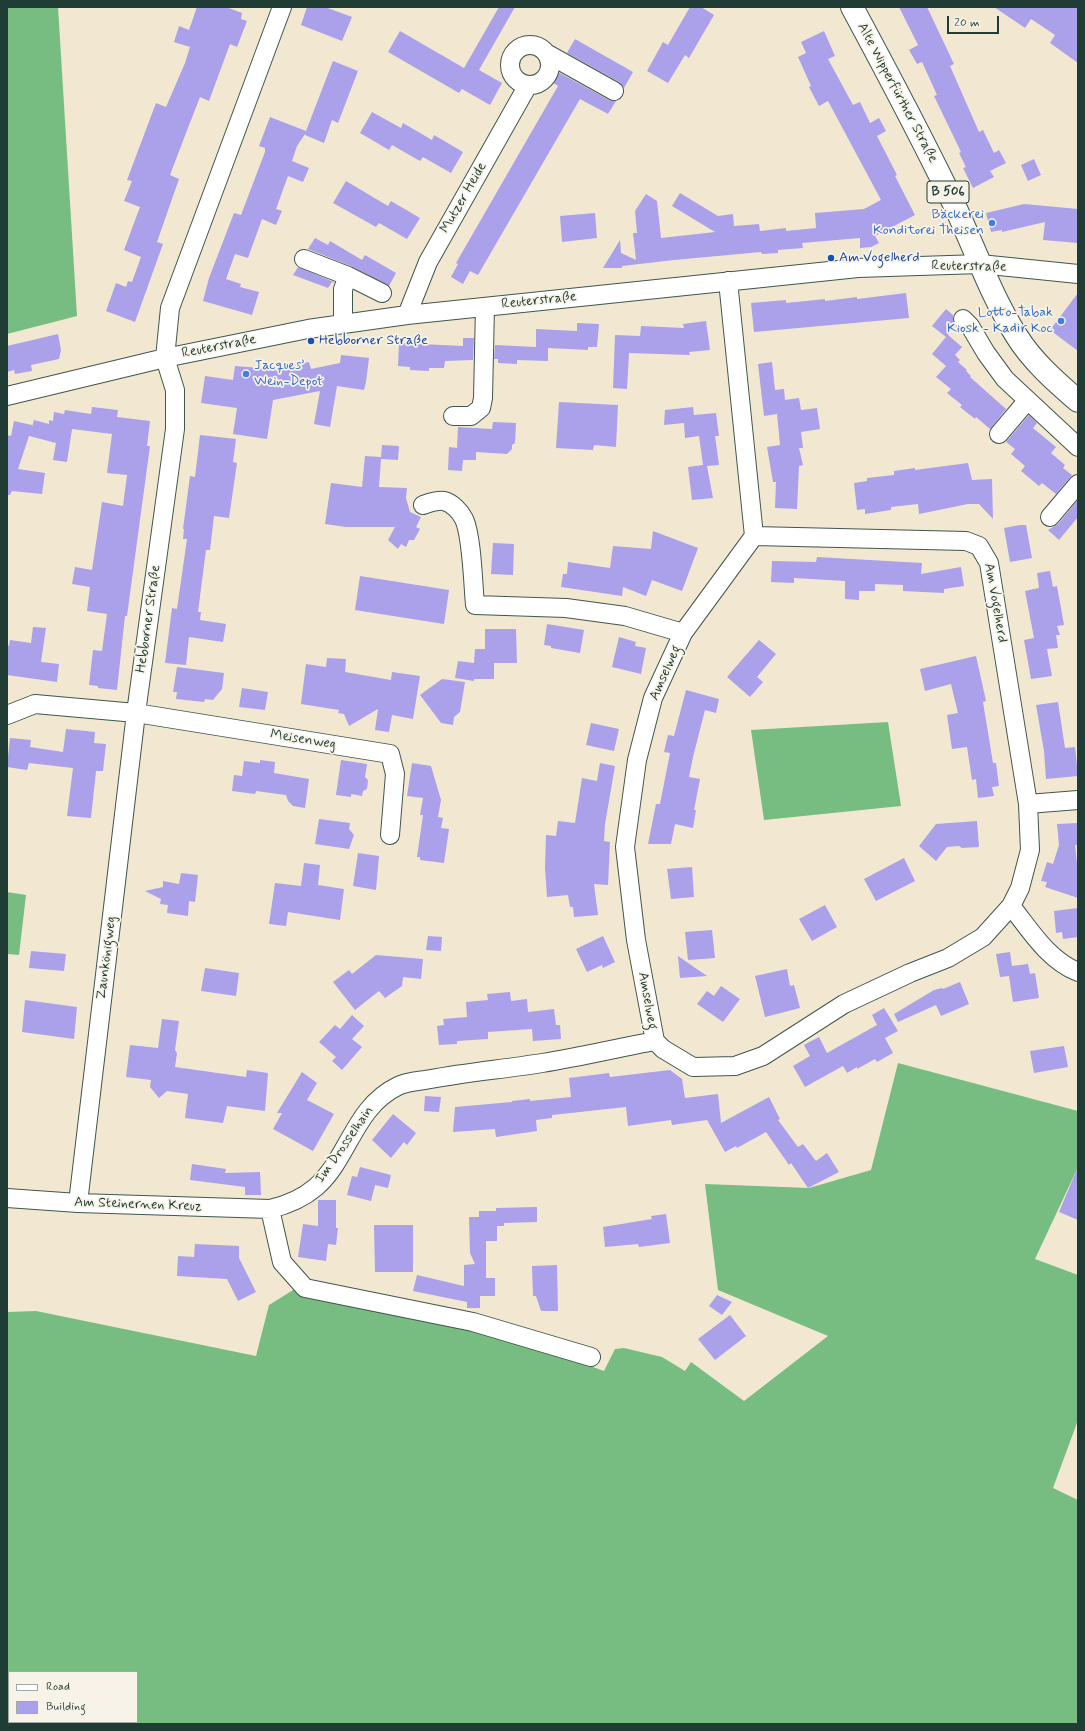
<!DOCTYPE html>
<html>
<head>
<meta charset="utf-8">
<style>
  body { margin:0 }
  #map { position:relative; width:1085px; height:1731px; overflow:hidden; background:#f2e8d1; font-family:Mynerve,sans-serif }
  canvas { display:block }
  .frame { position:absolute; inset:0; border:8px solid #1f3d34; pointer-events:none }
  .legend { position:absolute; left:8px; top:1671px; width:130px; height:52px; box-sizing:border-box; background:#f7f3e8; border:1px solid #a1aaa0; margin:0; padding:5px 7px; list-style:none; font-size:12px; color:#1f3d34 }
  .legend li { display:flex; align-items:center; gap:8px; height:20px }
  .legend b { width:20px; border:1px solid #a1aaa0 }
  .scale { position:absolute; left:947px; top:16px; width:52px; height:18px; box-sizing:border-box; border:2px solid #1f3d34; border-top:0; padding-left:5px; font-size:12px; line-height:14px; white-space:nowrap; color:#1f3d34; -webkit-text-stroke:3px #f7f3e8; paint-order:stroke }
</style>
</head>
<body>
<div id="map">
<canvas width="1085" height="1731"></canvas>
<div class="frame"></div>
<ul class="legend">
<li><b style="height:5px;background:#fff"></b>Road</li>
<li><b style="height:11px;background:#aba0ea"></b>Building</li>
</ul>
<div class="scale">20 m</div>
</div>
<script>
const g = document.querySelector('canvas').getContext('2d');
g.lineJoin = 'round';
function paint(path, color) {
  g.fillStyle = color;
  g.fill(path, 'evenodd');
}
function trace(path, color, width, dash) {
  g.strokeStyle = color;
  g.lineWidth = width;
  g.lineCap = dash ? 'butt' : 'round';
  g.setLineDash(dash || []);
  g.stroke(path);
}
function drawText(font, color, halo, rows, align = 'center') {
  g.font = font + ' Mynerve,sans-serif';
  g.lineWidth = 3.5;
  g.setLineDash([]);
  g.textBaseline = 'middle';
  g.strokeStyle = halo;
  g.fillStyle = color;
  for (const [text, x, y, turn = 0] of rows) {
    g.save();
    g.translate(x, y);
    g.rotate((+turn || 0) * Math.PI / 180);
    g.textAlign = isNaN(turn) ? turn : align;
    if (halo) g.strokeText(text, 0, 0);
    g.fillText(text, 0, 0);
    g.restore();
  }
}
const forest = new Path2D(`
  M7,7H58L77,316L7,334Z
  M888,722L901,806L764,820L751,730Z
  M7,892L26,895L19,955L7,954Z
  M898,1063L1078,1111V1167L1035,1259L1078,1275V1420L1053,1488L1078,1500V1724H7V1312L36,1311L256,1356L269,1305L298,1287L529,1344L604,1371L615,1349L624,1348L662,1357L685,1371L691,1362L744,1401L828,1336L718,1290L705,1184L809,1188L871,1170ZM9,1672H137V1722H9Z`);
const building = new Path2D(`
  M197,7H226L242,13L241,19L247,21L237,47L230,44L209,101L200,97L186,133L170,175L179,179L157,242L163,244L135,322L106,311L116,283L126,287L128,281L132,282L141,257L124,250L140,207L124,201L132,181L127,180L156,103L166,107L185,63L190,47L174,42L179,26L189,30Z
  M307,7H325L352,17L342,41L301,25Z
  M499,7H515L479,70L502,83L490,105L462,89L459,93L388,52L400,31L464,68Z
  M690,7H701L714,15L689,58L685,55L668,83L647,71L663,42L668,45Z
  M899,7H927L954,64L950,66L979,132L983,130L994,153L999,150L1006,163L990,171L994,177L973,188L963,168L966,167L959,153L961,152L934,96L937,95L922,62L917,64L909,50L918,45Z
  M994,7H1078V63L1050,43L1055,35L1031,19L1025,28Z
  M824,31L835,56L828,59L853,105L860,102L870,123L879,118L886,131L877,136L897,175L895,176L915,215L875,236L879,243L871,247L860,248V238L802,243L803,248L778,250V253L762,254L761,252L674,260L622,266V268H603L620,240L621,253L636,260L633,233H637L635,211L646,194L657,201L661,238L715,232L672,206L680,193L718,216L733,214L734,226L759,224L760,231L786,228V231L816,228L815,213L864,209L881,200L828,101L819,106L809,87L811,86L798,57L806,53L801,42Z
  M575,39L633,72L624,88L619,82L567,53Z
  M333,61L358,71L338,123L332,120L324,143L305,135V134L297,146L292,161L309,168L303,182L288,176L276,209L282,211L276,225L262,219L248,258L235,254L226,279L241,284L240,287L259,292L252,315L203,301L209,278L234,213L241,215L265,152V148L259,146L270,117L306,131Z
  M556,71L609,100L616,101L608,114L580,99L478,275L470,271L463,284L451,277L458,264L456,263L558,86L550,81Z
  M372,112L401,128L403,123L432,140L434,135L463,152L451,173L423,157L420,161L392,145L389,150L360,133Z
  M1034,159L1041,175L1028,181L1021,165Z
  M346,181L388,206L391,201L420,218L407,239L379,223L376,227L333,203Z
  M1024,204L1078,209V243L1043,240L1045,222L1002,232V230L991,232L986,213Z
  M595,213L597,238L562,242L560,216Z
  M315,238L328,245L330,241L362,260L365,255L396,273L389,286L353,267L308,249Z
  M298,267L334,282V283L332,282L328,288L293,275Z
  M906,293L909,318L754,332L751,303L786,300V303L825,299V301L857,297V299Z
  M1078,293V351L1050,330Z
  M946,309L953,315V321L955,326L948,335L962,347L955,355L960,360L958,362L967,370L966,371L971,376L970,377L1006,409L990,429L976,417L975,419L960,407L962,405L947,393L951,389L936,377L946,366L932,354L946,337L932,326Z
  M706,321L710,350L689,352L690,355L629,353L627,389L613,388L615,335L640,336L641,326L684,328L683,324Z
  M577,323L599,324L597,347H588V350L548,348V361L517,360V364L498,363V359H494L495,345L536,347V329L577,331Z
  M58,334L61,350L59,359L31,365L32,371L15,374L14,370L7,372V346Z
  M463,338H474L473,360L445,361L444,368H429V371L410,370V367L398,366L399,343L463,346Z
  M341,355L369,358L366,382L364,390L337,386L330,427L314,424L320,391L273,400L267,439L233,434L237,408L201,403L205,376L233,380L235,366L273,369L309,362L311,369L340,363Z
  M772,362L775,390L784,389L785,400L799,398L801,410L817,408L820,429L801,432L803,448H799L803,465L799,466L797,509L775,508L776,482H773L767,447L780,445L777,414L764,416L758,364Z
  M559,402L618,405L616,447L594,445L593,450L556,448Z
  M92,407L118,410L117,417L150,421L147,446H150L127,616H125L117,690L98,688V686L89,685L93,650L102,651L107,614L87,611L90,587L72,584L75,567L92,570L102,502L123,506L127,475L107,473L112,434L72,429L67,462L53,460L56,443L29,436L18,469L45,473L42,494L12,491L10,495H7V435L11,436L14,421L32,425V427L34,420L49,424V420L53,421L54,412L64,414L65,410L91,414Z
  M693,407L694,415L716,413L719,436H715L719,465L707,466L713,498L692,500L688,467L703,465L699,436L685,438L684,423L664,425L665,410Z
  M1029,415L1037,423L1033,428L1056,447L1051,453L1065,465L1063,468L1072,475L1056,494L1042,483L1039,486L1021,471L1025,466L1011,454L1015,449L1006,442Z
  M493,422L516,423L515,443L512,445V449L507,454L476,452V460H463L462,471L448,470L449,447L457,448L458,427L492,429Z
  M200,435L236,439L233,462L237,463L229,518L214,516L210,550H206L198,612H201L200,620L226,624L223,642L189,637L186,665L165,663L172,608L177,609L187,539H183L184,529H183L190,476L195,477Z
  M382,445L399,446L398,460L381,459L379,487L407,488L406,498L410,512L421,517L416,527L420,529L414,540H409L406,547L401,544L398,549L388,540L395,527H346L325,524L331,483L362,487L365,456L381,457Z
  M968,463L972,480L992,479L993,519L979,504H968L919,514L918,504L891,507V510L865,514V509L857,510L854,483L867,481V478L894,475V471L915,468V470Z
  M1078,500V517L1059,540L1048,530L1058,524Z
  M1020,525H1026L1032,558L1010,562L1004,528Z
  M653,531L698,548L682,591L652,580L646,596L623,587L622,596L561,587L563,574H567L568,562L610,568L613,546L651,549Z
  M493,543L514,544L513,575L491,574Z
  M817,557L922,563L921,574L961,567L964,586L944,589V593L903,591V585L875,584V591H859V600L845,599V581L794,578V583L771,582L772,561L816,562Z
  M1050,571L1053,587L1057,586L1064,625L1057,626L1060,635H1056L1058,648L1047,649L1052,676L1031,679L1024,640L1034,638L1025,591L1039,588L1037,573Z
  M360,576L449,590L444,624L355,610Z
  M547,624L584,630L580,653L551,648V646L544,645Z
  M33,627L46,628L41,662L59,664L57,682L7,675V645L9,646L10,640L31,643Z
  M485,629H516L517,663H494V679H474V681L455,678L458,661L474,663L475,649H485Z
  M619,637L636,642L635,646L646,648L641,674L612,667Z
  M759,640L776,654L757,677L763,682L750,697L727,677Z
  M976,656L986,701L983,702L993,763H996L999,786L992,787L994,796L978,798L976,779L972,780L967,747L952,749L947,715L958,713L951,684L925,691L920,669Z
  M327,658L346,659L345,672L391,680L392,672L420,676L413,719L392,715L389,732L375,730L378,709L349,726L344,714L338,713L339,710L301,704L306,664L326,667Z
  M177,667L224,673L222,689L213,700L205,699L204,702L176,699L177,692H173Z
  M442,679L465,682L460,712L454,717L453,725L441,723L420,695Z
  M242,688L268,692L265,710L239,707Z
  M686,690L719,699L716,713L705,710L693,757L689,777L700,779L694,810H696L693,828L675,824L671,844H648L656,804H660L670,753L664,752L668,735L674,736Z
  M1058,702L1065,748L1075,747L1078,776L1046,779L1044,751L1036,705Z
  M591,723L619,729L614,751L586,745Z
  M66,729L95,732L94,743L106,744L103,771H96L91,818L67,816L73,768L29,763L27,770L7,767L10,738L31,740L30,747L63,752Z
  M260,760L275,762L274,773L309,779L305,808L293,806L288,801L286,795L256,791L255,794L232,791L234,775L242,776L244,761L260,763Z
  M341,760L367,764L365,777L368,780L367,789L363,791L362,796L351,794V797L336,795Z
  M412,763L431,766L441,800L438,817L443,818L441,828L449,829L444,863L420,860V857H417L423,815H420L423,798L407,796Z
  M600,763L615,766L605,824L604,841L610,842L608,885L594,884L598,915L574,917L573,907H570L568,895L547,897L545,868L546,835L556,836L558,821L575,823L582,778L597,781Z
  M319,819L350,823L349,829L354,835L349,849L315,844Z
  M977,821L979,847L962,848L959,846L947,847L936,861L919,846L936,824Z
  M1078,823V845H1075L1078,873V898L1045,887L1047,882L1041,881L1047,862L1053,864L1059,845L1057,824Z
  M358,853L379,856L376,890L353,886Z
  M904,858L915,881L876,901L864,879Z
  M304,863L320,865L318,885L344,889L340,920L288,912L286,926L269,924L275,883L301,886Z
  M692,867L694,897L671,899L667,869Z
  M181,873L198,875L195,902L189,901L188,916L167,913L168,905L160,904L161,899L145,891L163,887V881L179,884Z
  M825,905L837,927L812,941L799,919Z
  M1078,908V937L1063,939L1062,932L1056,933L1054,911Z
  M712,930L715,958L688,960L685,932Z
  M428,936L442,937L441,951L426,950Z
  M603,936L615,962L603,968L602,965L587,972L576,949Z
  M31,951L66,954L64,971L29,968Z
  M1010,952L1012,966L1028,964L1030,974L1035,973L1039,998L1013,1002L1009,976L1000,977L996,954Z
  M376,955L423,959L421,979L403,977L402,986L385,998L379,991L355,1010L333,982L349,970L352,974Z
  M678,956L707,976L680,978Z
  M205,968L239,973L236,996L201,991Z
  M787,969L790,986L794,985L800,1008L765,1017L755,976Z
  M960,982L969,1004L941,1016L936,1005L898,1022L894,1014L934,990L942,988L943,989Z
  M721,986L740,999L723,1022L697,1004L707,991L714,996Z
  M510,992L511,1001L527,999L528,1012L554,1009L556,1025H560L561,1039L533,1041L532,1029L488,1032V1039L457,1041V1044L439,1045L437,1026L444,1025L443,1019L467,1017L466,1002L488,1000L487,994Z
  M25,1000L77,1007L74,1039L22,1032Z
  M884,1008L898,1031L885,1038L893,1053L877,1062L875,1059L857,1069V1067L847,1073L843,1066L805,1087L793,1066L810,1056L804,1045L819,1037L827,1053L877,1025L872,1015Z
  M352,1015L364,1026L352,1039L362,1047L342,1070L332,1061L336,1057L319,1042L335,1025L340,1029Z
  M162,1019L179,1021L175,1050L177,1053L175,1067L246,1077L247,1070L268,1073L265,1111L227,1106L223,1123L185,1118L188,1094L167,1091L159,1098L150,1087L151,1080L126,1077L130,1045L158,1048Z
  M1064,1046L1068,1067L1034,1073L1030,1051Z
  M670,1070L682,1079L685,1098L718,1094L721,1123L769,1097L780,1119L778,1120L798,1147L803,1144L816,1161L827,1153L839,1172L808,1188L791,1163L789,1165L766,1132L737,1148L736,1146L725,1152L707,1120L672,1125L671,1120L628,1126L626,1107L552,1115V1118L536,1120L537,1131L496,1137L495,1129L453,1132L455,1107L512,1102V1101L530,1099V1101L571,1097L569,1078L609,1073L610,1077Z
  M302,1072L317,1083L307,1100L334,1114L313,1151L273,1129L282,1113H277Z
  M425,1096L441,1097L439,1112L424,1111Z
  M393,1114L416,1133L407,1145L404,1142L391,1158L372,1140Z
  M192,1164L226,1169L225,1173L260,1172L261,1195H245V1187L190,1180Z
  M360,1167L391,1175L388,1188L375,1185L371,1201L347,1195L352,1176L357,1177Z
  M1078,1167V1220L1059,1212Z
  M318,1200H336V1228H338L336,1245L328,1244L326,1261L298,1257L303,1224L318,1226Z
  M537,1207V1222L504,1223V1226H497V1241H486V1278H495V1296H480V1308H467V1302L413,1291L417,1275L464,1286V1265L475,1264L470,1253L469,1217H479V1211H496V1208Z
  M666,1214L670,1243L639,1247L638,1244L605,1247L603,1227L652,1219L651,1216Z
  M374,1225H413V1272H375Z
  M195,1244L239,1246V1258L256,1292L238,1301L227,1279L177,1276L178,1256L194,1257Z
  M557,1265L558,1311H541L536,1296H533L532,1266Z
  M717,1295L732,1302L722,1315L709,1306Z
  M730,1315L746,1336L715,1360L698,1339Z`);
const minor = new Path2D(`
  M510 65a20 20 0 1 1 40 0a20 20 0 1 1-40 0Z
  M546,53L614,91
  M304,259L348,276L343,289V324
  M348,276L382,293
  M728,281L754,536L966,541L979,546L989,563L1028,804L1078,800
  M407,315L428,262L528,85
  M963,319L970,326L986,353L1005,379L1078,447
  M7,396L165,358L308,329L407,315L858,268L980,264L1078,274
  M453,416H471L481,408L483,398L485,307
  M999,434L1027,401
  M423,505C429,503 437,500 444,501C452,503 460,511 464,519C472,536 473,584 475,605L566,608L625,616L683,633
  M1050,517L1078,484
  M754,536L683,633L653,698L637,760L625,847L636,940L655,1041L663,1049L693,1067L735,1066L763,1056L844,1004L910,973L948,958L983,937L1011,906L1020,888L1030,850L1028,804
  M7,715L35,704L136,713L390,754L395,774L390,835
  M1011,906C1030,930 1048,960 1078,972
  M7,1198L78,1203L270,1209C287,1205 302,1199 316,1187C349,1158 354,1107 398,1086C408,1081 421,1081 431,1079C468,1072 505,1069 542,1063C580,1057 617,1048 655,1041
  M78,1203L136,713L175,429V390L165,358L170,308L282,7
  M270,1209L282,1262L305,1288L473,1322L591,1357`);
const major = new Path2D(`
  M852,7C886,70 920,134 951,198C973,243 989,292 1016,335C1032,361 1055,381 1078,401`);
const markers = [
  [992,223,4,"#3f7fe0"],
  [831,258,4,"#1a4fb4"],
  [1061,321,4,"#3f7fe0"],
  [311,341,4,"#1a4fb4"],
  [246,374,4,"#3f7fe0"]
];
const shields = [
  [948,192,42]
];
const shieldNames = [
  ["B 506",948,192]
];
const streetNames = [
  ["Alte Wipperfürther Straße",897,93,62],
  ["Mutzer Heide",464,198,-60],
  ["Reuterstraße",969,267,1],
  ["Reuterstraße",539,301,-6],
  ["Reuterstraße",219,347,-11],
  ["Am Vogelherd",995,603,80],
  ["Hebborner Straße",149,619,-82],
  ["Amselweg",666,673,-66],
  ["Meisenweg",303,740,9],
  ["Zaunkönigweg",107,958,-83],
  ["Amselweg",647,1001,80],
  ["Im Drosselhain",345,1145,-55],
  ["Am Steinernen Kreuz",138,1205,2]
];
const shopNames = [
  ["Bäckerei",984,215],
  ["Konditorei Theisen",984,231],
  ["Lotto-Tabak",1053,313],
  ["Kiosk - Kadir Koc",1053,329],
  ["Jacques’",254,366,"left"],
  ["Wein-Depot",254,382,"left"]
];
const transitNames = [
  ["Am Vogelherd",839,258],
  ["Hebborner Straße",319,341]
];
paint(forest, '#77bd81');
paint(building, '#aba0ea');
trace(minor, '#3f574c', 20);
trace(major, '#3f574c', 24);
trace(minor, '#fff', 18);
trace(major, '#fff', 22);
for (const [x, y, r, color] of markers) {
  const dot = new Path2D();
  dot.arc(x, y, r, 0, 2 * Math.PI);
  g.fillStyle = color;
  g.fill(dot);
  trace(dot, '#f7f3e8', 1.5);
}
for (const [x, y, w] of shields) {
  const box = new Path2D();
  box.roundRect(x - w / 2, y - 11, w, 22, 3);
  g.fillStyle = '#f7f3e8';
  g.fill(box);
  trace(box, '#1f3d34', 1);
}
drawText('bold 13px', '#1f3d34', null, shieldNames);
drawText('14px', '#1f3d34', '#f7f3e8', streetNames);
drawText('14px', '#366cbe', '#f7f3e8', shopNames, 'right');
drawText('14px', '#164399', '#f7f3e8', transitNames, 'left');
</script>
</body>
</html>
